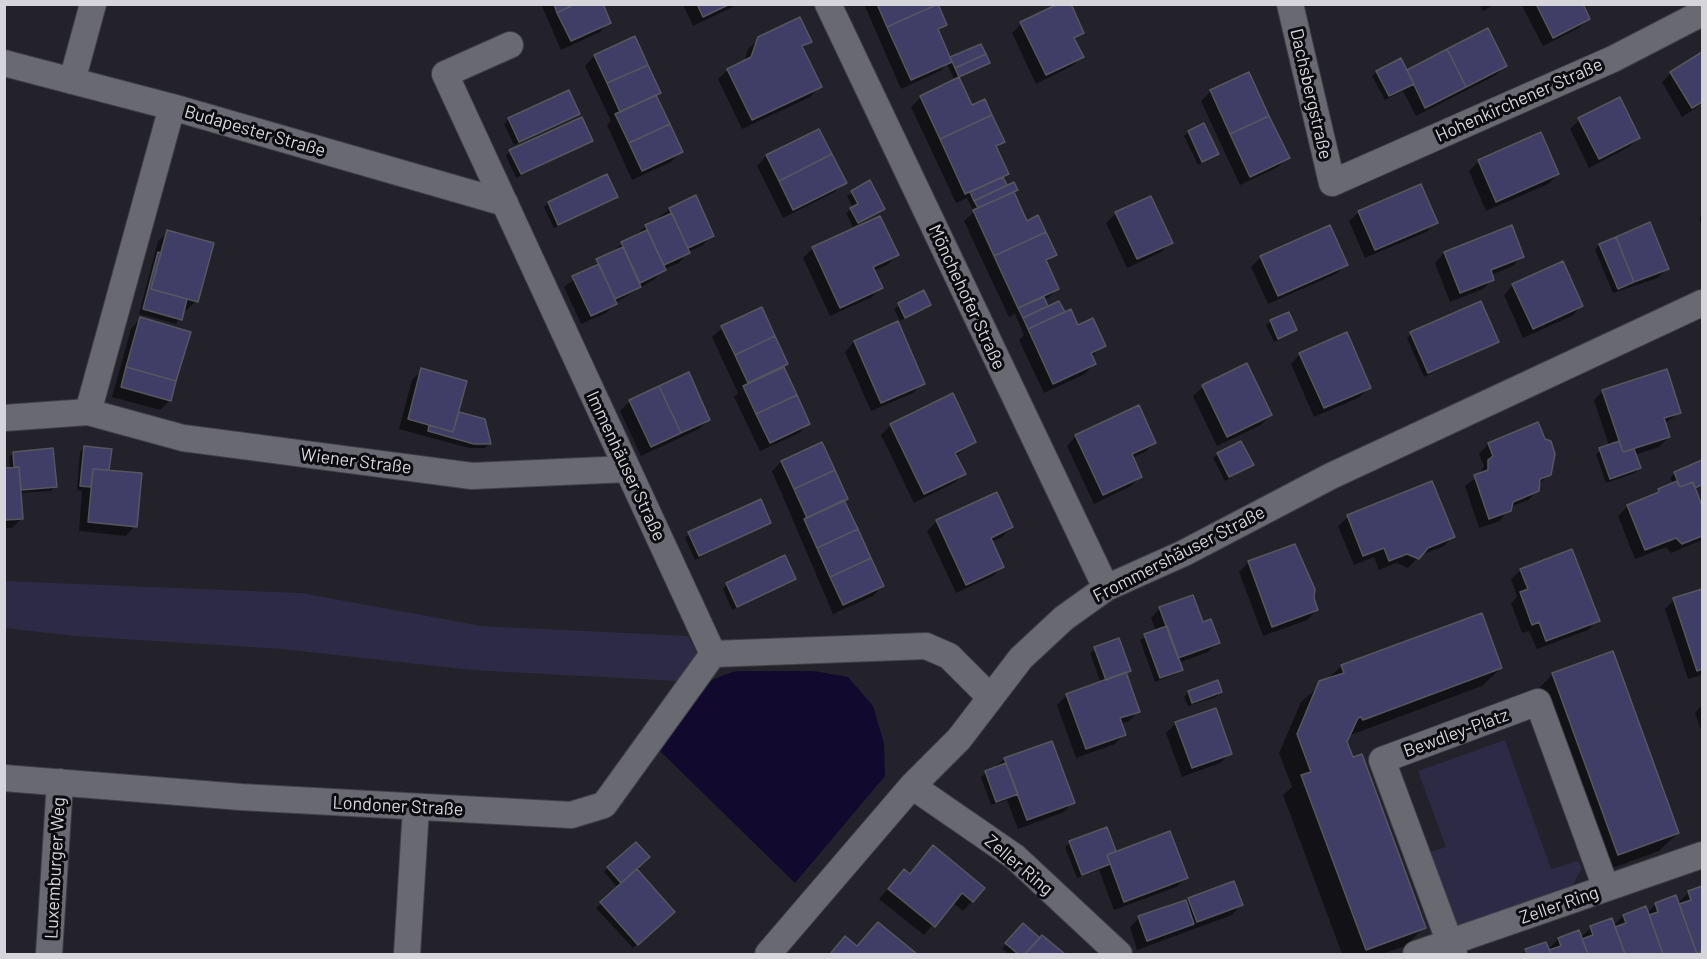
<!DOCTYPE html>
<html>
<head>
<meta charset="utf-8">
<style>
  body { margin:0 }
  #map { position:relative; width:1707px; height:959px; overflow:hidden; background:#23222a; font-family:Barlow,sans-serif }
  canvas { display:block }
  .frame { position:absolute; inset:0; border:6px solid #d5d5db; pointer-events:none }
</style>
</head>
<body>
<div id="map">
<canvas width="1707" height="959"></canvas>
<div class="frame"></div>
</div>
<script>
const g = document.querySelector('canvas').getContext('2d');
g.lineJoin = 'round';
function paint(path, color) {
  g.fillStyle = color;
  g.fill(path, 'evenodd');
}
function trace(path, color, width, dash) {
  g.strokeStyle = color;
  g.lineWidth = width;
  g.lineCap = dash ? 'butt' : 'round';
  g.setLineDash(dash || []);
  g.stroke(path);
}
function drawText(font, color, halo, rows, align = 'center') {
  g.font = font + ' Barlow,sans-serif';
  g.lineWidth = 6;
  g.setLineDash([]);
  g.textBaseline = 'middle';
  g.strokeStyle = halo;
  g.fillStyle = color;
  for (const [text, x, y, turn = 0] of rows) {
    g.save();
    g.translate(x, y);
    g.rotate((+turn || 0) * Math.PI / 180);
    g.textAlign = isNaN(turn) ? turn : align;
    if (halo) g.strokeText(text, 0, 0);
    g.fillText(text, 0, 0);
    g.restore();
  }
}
const green = new Path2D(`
  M5,581L301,593L482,626L688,636L712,683L472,670L282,649L74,636L5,628Z
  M1505,740L1551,869L1578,861L1582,868L1572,886L1445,932L1417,856L1446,847L1418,771Z`);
const water = new Path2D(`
  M737,671H814L848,677L873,706L884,743L885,776L795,883L659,750C684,707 685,685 737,671Z`);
const shadow = new Path2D(`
  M541,4H602L609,22L600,32L561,50Z
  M683,4H739L693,26Z
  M864,4H937L945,24L937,32L950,60L988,63L958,79L971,106L1003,142L995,149L1007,174L1002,179L1006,187L1016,189L1012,193L1026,223L1055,254L1046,263L1058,289L1044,301L1047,308L1063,311L1077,327L1104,345L1091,357L1094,364L1085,374L1044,393L1019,340L1024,335L1015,314L1009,317L964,221L974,212L967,198L956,203L911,107L921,97L955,81L947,64L940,71L901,89Z
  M1479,4H1495L1483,11Z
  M1521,4H1581L1588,18L1579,28L1543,46Z
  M1021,24L1082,33L1074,41L1082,57L1072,66L1036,84L1012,33Z
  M634,38L659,93L655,97L681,152L671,162L632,180L607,125L611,121L585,66L594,56Z
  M759,39L810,41L802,50L820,87L810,97L742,129L718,79L728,70L744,62L748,49Z
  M1702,54V104L1682,117L1662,82L1671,73Z
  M1505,66L1496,75L1416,116L1403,91L1385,100L1372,76L1377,72Z
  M1211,91L1288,158L1278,167L1240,185L1201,101Z
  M578,114L514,145L504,124L509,119Z
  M1579,120L1639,138L1629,147L1589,168L1570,129Z
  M818,131L845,182L835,192L783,218L757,166L766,156Z
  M1189,132L1217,154L1198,165L1184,136Z
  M1541,134L1558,174L1548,184L1486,211L1469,171L1479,161Z
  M591,140L516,178L506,156L510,151Z
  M870,182L883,209L853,227L846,213L853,208L847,196Z
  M616,196L554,228L544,207L548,203Z
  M670,209L712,235L703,245L688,252L679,263L664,269L655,279L615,303L606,313L581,324L564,287Z
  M1359,212L1436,223L1426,232L1365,258L1349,221Z
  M1116,213L1171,243L1161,252L1127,268L1106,223Z
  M1702,215V227L1699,218Z
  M168,232L196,301L187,310L183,309L176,324L139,314L158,241Z
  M1599,245L1667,268L1658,278L1613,293L1595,250Z
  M813,248L897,255L887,265L873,271L881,288L872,297L830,316L803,258Z
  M1444,253L1522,256L1513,266L1491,275L1493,279L1483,289L1450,302L1435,263Z
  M1261,257L1346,265L1336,274L1268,304L1251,267Z
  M1513,285L1581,306L1572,316L1523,338L1504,295Z
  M923,292L929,305L900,321L894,309Z
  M140,319L170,400L160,410L112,397L131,329Z
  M1271,321L1295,330L1274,342L1266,325Z
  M897,323L923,383L913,393L871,411L845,352L854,342Z
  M722,328L786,364L783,368L808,424L799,433L760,451L734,397L738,393L712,337Z
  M1411,334L1497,341L1424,377L1407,338Z
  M1300,354L1369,387L1360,397L1314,417L1291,364Z
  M422,370L456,418L459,414L489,444L485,448H469L399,429L412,380Z
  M1203,387L1270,415L1261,425L1217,446L1193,396Z
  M1603,391L1680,412L1664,424L1669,437L1659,447L1634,455L1639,468L1635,473L1606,483L1596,454L1609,446L1594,400Z
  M630,401L709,419L699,429L641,456L620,411Z
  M891,425L975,442L955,456L964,474L954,483L914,503L881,435Z
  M1076,436L1154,443L1145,452L1132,458L1140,477L1131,486L1094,504L1067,446Z
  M1488,444L1550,474L1538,485V490L1528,500L1510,507L1500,521L1479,528L1465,486L1479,475L1484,466L1479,454Z
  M84,448L110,450L108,472L135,526L126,536L79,531L82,491L77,490L80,452Z
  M14,453L55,486L51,491L19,493L22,518L12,528H4V470L10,469L9,457Z
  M1218,454L1252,465L1225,481L1213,458Z
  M781,462L843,502L882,586L873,596L833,614L772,471Z
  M1702,462V487L1694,490L1702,510V540L1671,553L1666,547L1635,559L1618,516L1628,506L1673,484L1670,478L1675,473Z
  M1348,517L1453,536L1444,546L1419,556L1408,568L1396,563L1379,570L1374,557L1354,565L1338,526Z
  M937,521L1012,527L1002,537L991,542L1002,567L993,576L956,593L927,531Z
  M770,522L695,560L685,538L689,534Z
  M1249,562L1313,599L1317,610L1307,620L1263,636L1239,572Z
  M1521,570L1598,620L1588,630L1537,649L1529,631L1522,633L1511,603L1517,597L1511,579Z
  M795,579L732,610L723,589L727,584Z
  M1702,590V675L1688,679L1665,609L1674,600Z
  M1160,608L1202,624L1218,642L1208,652L1178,663L1181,669L1176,674L1155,682L1140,640L1156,632L1151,618Z
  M1095,649L1129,670L1125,674L1138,711L1129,721L1121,724L1124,734L1115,744L1076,758L1057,705L1067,695L1101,683L1090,653Z
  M1342,666L1501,668L1482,686L1348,736L1346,742L1424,927L1406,946L1382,954H1342L1283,795L1292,787L1279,753L1301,702Z
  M1553,674L1678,833L1659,851L1599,873L1534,693Z
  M1189,692H1221L1216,697L1188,706L1184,697Z
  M1702,705V733L1695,713Z
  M1176,723L1230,754L1220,763L1182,777L1166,733Z
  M1005,759L1073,802L1064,812L1018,829L1007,800L991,805L981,777Z
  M1070,843L1115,851L1110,856L1186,878L1176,887L1114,910L1099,870L1077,878L1065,847Z
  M924,857L972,901L963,911L952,902L924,935L879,899L904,871L909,875Z
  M608,868L635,870L673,912L633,948L596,908L618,888L604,872Z
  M1702,888V954H1522L1526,951L1548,950L1558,939L1580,938L1591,928L1613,926L1623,916L1647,913L1656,904L1678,903L1688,893Z
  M1188,899L1241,905L1232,915L1137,950L1130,927L1139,918Z
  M878,924L915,954H830L836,947H857Z
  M1019,930L1039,939L1042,937L1063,954H1009L1002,949Z`);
const building = new Path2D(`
  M554,4H575L557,13Z
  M575,4H603L611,23L571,41L557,13Z
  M697,4H730L703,17Z
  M877,4H938L887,27Z
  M938,4L947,25L938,29L952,62L911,80L887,27Z
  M1058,4H1071L1084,33L1074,38L1084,57L1046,75L1020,22Z
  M1536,4H1583L1590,19L1553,38Z
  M800,17L812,42L802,46L822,87L752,120L727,69L751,57L758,37Z
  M1488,28L1507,66L1466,87L1447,49Z
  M635,36L648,65L607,83L594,55Z
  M981,44L986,54L955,68L950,57Z
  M1447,49L1466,87L1425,108L1407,70Z
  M1702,52V102L1692,108L1670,72Z
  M986,54L990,63L959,77L955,68Z
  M1401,58L1414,84L1389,96L1376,71Z
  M648,65L661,93L620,112L607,83Z
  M1249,72L1269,116L1230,134L1210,90Z
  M959,77L972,105L985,99L992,115L940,139L920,96Z
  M569,90L580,114L519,142L508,118Z
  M656,95L670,124L629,143L615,114Z
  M1620,97L1640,138L1599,159L1578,118Z
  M992,115L1005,142L996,146L1009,174L965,194L940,139Z
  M1269,116L1290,158L1250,177L1230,134Z
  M582,117L593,141L521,174L509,150Z
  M1204,123L1219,154L1202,162L1188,131Z
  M670,124L683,152L642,171L629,143Z
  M819,129L832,154L779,181L766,155Z
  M1541,132L1559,174L1496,202L1478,160Z
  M832,154L847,183L793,210L779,181Z
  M607,174L618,197L558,225L548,202Z
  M1003,177L1007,185L974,201L970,192Z
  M870,180L885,209L858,223L850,208L858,204L851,191Z
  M1014,182L1018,190L978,208L974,201Z
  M1421,184L1438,223L1375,250L1358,211Z
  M1014,192L1027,221L1038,215L1046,232L994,256L973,210Z
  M696,195L714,236L688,248L669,208Z
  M1151,196L1173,243L1137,259L1115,212Z
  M672,213L690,253L664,265L645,225Z
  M880,216L899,255L873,267L883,288L840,308L812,247Z
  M1650,222L1669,269L1634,282L1616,237Z
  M1330,225L1348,265L1278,296L1260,256Z
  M1512,225L1524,257L1491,270L1494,280L1460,293L1444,252Z
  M167,230L214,243L198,302L151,289Z
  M647,230L666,270L640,283L621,242Z
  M1046,232L1057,255L1046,260L1059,289L1018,308L994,256Z
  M1616,237L1634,282L1618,289L1599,244Z
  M623,247L641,287L615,299L596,259Z
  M158,252L161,253L151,289L187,299L182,320L143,309Z
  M1563,261L1583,306L1533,329L1512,284Z
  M599,264L617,304L591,316L572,276Z
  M924,290L931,305L905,318L898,303Z
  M1044,297L1048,306L1023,318L1018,308Z
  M1059,301L1065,312L1028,329L1023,318Z
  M1481,301L1499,342L1428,373L1410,332Z
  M762,307L775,336L735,355L721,326Z
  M1071,309L1078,325L1093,318L1106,346L1091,353L1096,364L1053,384L1028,329Z
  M1289,312L1297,330L1278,339L1270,320Z
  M140,317L191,332L176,381L126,367Z
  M898,321L925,384L881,403L854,341Z
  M1347,332L1371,388L1324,408L1299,353Z
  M775,336L788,364L748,383L735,355Z
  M1247,363L1272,415L1227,437L1202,385Z
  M126,367L176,381L171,401L121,387Z
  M784,367L797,395L756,414L743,386Z
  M421,368L467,381L453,432L408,419Z
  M1667,369L1681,413L1664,418L1670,437L1623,452L1602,390Z
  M689,372L710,420L681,433L659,386Z
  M659,386L681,433L651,447L629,400Z
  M953,393L976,442L955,453L966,474L924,494L890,424Z
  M797,395L810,424L770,443L756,414Z
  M1139,405L1156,443L1132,454L1142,477L1103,495L1075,435Z
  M459,412L485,419L491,444H474L428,431L429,425L453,432Z
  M1538,422L1545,439L1551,441L1555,454L1551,475L1540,479L1539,491L1513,502L1511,511L1489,519L1474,475L1488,470V460L1493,456L1488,443Z
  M1241,441L1254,465L1229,477L1217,453Z
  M1619,441L1623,452L1634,449L1641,468L1610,479L1599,448Z
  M822,442L835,470L794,489L781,461Z
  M84,446L112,449L109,470L93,469L91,487L80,486Z
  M53,448L57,487L21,490L19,467H14L13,452Z
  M1702,460V485L1695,488L1693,482L1680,487L1674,472Z
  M19,467L23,519L4,520V468Z
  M93,469L142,473L137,527L88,522Z
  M835,470L848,499L807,518L794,489Z
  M1432,481L1455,537L1428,548L1419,559L1407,554L1389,561L1384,548L1363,556L1347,515Z
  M1677,481L1680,487L1693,482L1702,506V536L1682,544L1676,538L1645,550L1627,505L1659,492L1658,489Z
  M997,492L1013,527L991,538L1004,567L966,585L936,520Z
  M761,499L771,523L699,556L688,532Z
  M844,500L858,529L817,548L804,519Z
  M858,529L871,558L830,577L817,548Z
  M1295,544L1315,589L1314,598L1318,610L1272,627L1248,561Z
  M1572,549L1600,621L1546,641L1539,622L1532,625L1520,592L1528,589L1520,569Z
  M785,555L796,579L737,607L726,583Z
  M871,558L884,586L843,605L830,577Z
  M1702,589V669L1697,671L1673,598Z
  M1193,595L1203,622L1211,619L1220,643L1178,658L1159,607Z
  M1482,613L1502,668L1363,720L1361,717L1358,718L1347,742L1353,757L1362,754L1426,928L1366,950L1301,775L1311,772L1297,734L1319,681L1344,673L1341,665Z
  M1167,626L1183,670L1160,678L1144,634Z
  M1119,638L1131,671L1106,680L1094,647Z
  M1613,651L1679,833L1618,855L1552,673Z
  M1126,672L1140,712L1120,718L1126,735L1086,749L1066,694Z
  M1218,680L1222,692L1192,703L1188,691Z
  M1216,708L1232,754L1192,768L1175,722Z
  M1052,741L1075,803L1027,820L1004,758Z
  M1006,763L1018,794L996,802L985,771Z
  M1107,827L1116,851L1107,855L1110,864L1082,875L1069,841Z
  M1170,831L1188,878L1124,902L1107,855Z
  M636,842L650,857L621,883L607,867Z
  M933,845L985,888L973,902L962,893L935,927L888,889L904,869L910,874Z
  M637,869L675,912L638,945L600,902Z
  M1234,881L1243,905L1197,922L1188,898Z
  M1702,886V951L1697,954L1679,904L1691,900L1688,891Z
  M1676,895L1697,954H1663L1649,915L1658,912L1655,903Z
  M1186,900L1194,924L1147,941L1138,916Z
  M1646,906L1663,954H1625L1615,927L1626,923L1623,915Z
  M1612,918L1625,954H1588L1582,939L1593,935L1590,926Z
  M878,922L917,954H830L845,936L857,946Z
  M1023,923L1040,938L1025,954H1018L1005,943Z
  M1579,930L1588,954H1551L1549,950L1561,946L1558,938Z
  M1042,935L1065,954H1025Z
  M1546,942L1551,954H1527L1525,949Z`);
const street = new Path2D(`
  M828,4L1106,588
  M1290,4L1332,183L1613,59L1702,13
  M510,45L445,74L713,654
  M4,63L172,107L505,203
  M72,81L93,4
  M88,412L172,107
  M4,418L88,412L183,438L472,476L627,469
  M713,654L926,646L949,656L990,697
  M4,778L241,797L571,815L604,805L713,654
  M912,786L1015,857L1119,954
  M49,954L60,782
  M407,954L416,808
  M768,954L912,786L959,739L1021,658L1064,618L1106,588L1184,553L1331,476L1702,303
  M1416,954L1702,855
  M1454,954L1382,760L1538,702L1606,888`);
const streetNames = [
  ["Dachsbergstraße",1311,94,77],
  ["Hohenkirchener Straße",1519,100,-24],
  ["Budapester Straße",255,131,16],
  ["Mönchehofer Straße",967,297,65],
  ["Wiener Straße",356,461,7],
  ["Immenhäuser Straße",626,466,65],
  ["Frommershäuser Straße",1179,554,-27],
  ["Bewdley-Platz",1456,733,-20],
  ["Londoner Straße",398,806,3],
  ["Zeller Ring",1019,865,40],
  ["Luxemburger Weg",55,868,-87],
  ["Zeller Ring",1559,905,-19]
];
paint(green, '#2c2a44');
paint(water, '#110a2e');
paint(shadow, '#0007');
paint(building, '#403e66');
trace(building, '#56565f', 1.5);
trace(street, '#404047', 28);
trace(street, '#696972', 26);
drawText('18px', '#d5d5db', '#0c0c10', streetNames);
</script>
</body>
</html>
